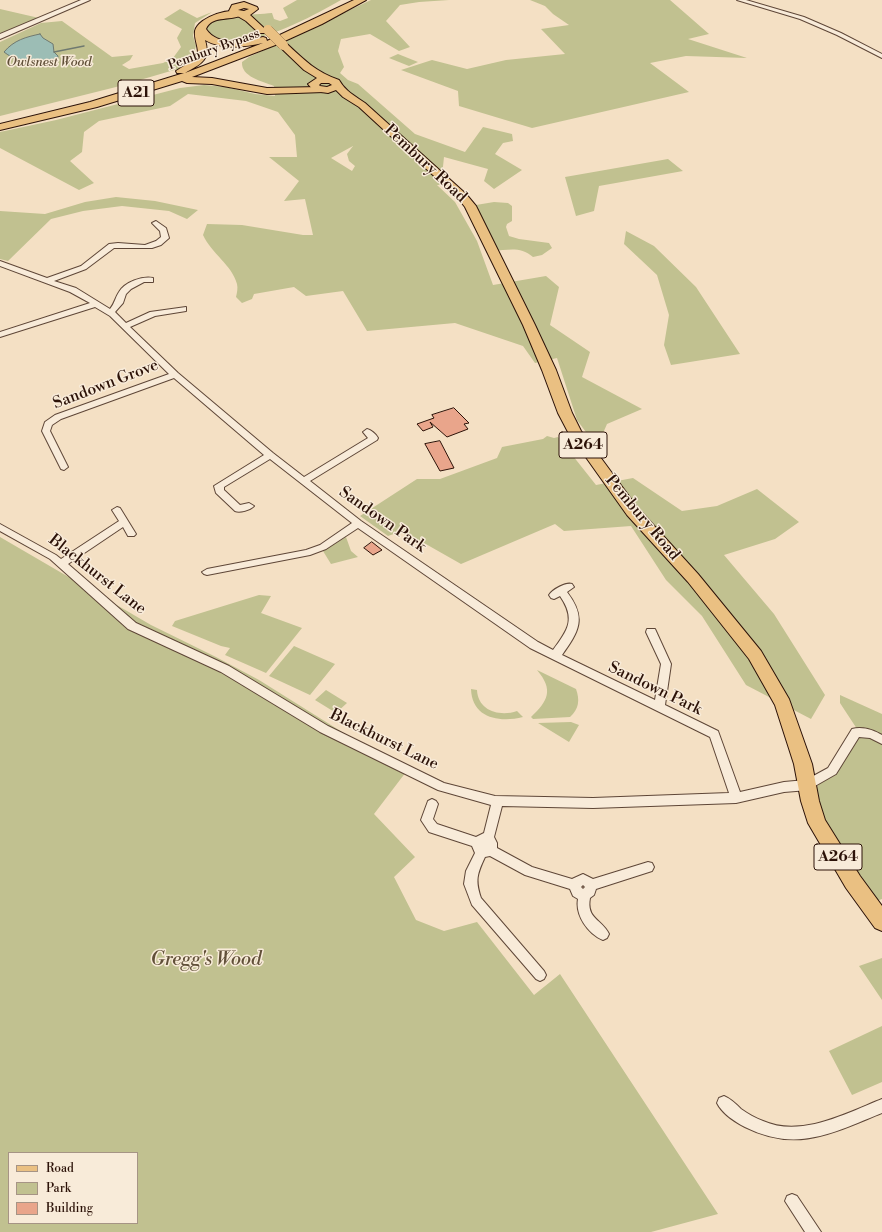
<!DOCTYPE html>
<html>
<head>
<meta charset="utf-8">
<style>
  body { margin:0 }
  #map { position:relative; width:882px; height:1232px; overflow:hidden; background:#f4e0c4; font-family:"Libre Bodoni",serif }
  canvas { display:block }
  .legend { position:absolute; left:8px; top:1152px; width:130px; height:72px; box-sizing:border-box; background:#f8ebd9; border:1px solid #a69485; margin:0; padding:5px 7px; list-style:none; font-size:12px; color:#2c1208 }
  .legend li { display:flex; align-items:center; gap:8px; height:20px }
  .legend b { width:20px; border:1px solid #a69485 }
</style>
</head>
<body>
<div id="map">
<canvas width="882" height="1232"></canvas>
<ul class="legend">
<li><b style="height:5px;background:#eac082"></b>Road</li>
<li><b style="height:11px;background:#c1c190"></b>Park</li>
<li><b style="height:11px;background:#e9a58b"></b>Building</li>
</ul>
</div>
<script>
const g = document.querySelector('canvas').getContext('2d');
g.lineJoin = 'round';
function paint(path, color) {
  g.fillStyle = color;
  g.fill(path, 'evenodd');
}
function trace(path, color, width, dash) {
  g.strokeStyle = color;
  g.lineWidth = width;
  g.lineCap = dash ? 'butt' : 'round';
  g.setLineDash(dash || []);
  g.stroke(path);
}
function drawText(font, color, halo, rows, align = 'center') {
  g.font = font + ' "Libre Bodoni",serif';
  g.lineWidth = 3;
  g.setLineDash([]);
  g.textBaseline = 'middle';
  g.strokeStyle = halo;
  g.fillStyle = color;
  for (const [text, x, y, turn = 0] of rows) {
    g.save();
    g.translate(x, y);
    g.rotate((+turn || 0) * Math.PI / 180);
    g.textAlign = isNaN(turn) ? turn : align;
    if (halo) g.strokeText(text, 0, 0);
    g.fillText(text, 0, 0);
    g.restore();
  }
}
const green = new Path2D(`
  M297,0H341C312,16 236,61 206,30V25C221,14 253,15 272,13L274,19L280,21L288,18L283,8Z
  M371,0H449L419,2L400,5L386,21L410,47L399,51L370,34L341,39L338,51L344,67L340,73L348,80L358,84L415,134L465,152L483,127L512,134L513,141L503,143L495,154L522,170L494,189L484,181L488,169L444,157L441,185H437L455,202L477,241L493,285L546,276L559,287L550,325L590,352L582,377L642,409L607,424L597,447L577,420L557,358L535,363L523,346L455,323L367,331L343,291L306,296L294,287L254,294L252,299L242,303L236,297C237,293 238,288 237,284C232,265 211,253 203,235L207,224L242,225L303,235H313L305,199L284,201L299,181L269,157H297L295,135L278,112L246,101L188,94L170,106L99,121L84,132L82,152L70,161L94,183L79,190L0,148V132L56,120L180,88L204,85L226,87L255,94L275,96L274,86C262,81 241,77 242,62L249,57ZM353,146L347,154L349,161L355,166L352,171L331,158Z
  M530,0H670L709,34L688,39L747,58L686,56L650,63L689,92L532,128L459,106L458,91L401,70L432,60L467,69L506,60L565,54L541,29L569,25L553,14L545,6Z
  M0,9L39,18L0,35Z
  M180,9L197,18L212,12L195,23L193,36L196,46L192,59L181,68L116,87L0,116V42L41,23L62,21L112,57L133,55L130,60L122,65L129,69L163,63L173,58L181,47L177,38L182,29L164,19Z
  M398,54L418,62L409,66L389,58Z
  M668,159L683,171L599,186L594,211L576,216L565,177Z
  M116,197L155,201L198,210L187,219L169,211L122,206L83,211L51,219L8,261L0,259V211L45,214L85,202Z
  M494,202L508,203L512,206V221L507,224L506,227L509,236L519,239L549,243L552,248L542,255L533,257C520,246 509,250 492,251L470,206Z
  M626,231L654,246L696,287L740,354L671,365L664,345L669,315L657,275L624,244Z
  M547,436L554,438L558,437L596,485L633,478L682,511L717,506L757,489L799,522L775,539L724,555L774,614L825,695L811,719L746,685L702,616L666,580L631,526L564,531L555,524L461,564L424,543L399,532L388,536L360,516L417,479H440L497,458L502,447L543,439Z
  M0,537L151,625L216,657L259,680L406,772L374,814L415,857L394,877L416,920L444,931L477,922L534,995L560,974L718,1214L651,1232H0ZM9,1153H137V1223H9Z
  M346,537L351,551L358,557L331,564L323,551Z
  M259,595L271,596L261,613L302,628L266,673L225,655L230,648L221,646L172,626L175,621Z
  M294,646L335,664L310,695L269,676Z
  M537,670L576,689C580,700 579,709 570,717L533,719L531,717C548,701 554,690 537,670Z
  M471,689L477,690C478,711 500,717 517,711L523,717C499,723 472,718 471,689Z
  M326,690L347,703L336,713L315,700Z
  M840,695L882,714V899L871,903L831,843L812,793L859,732L840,703Z
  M571,722L579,725L569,742L538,723Z
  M882,958V1000L859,966Z
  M882,1026V1082L852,1095L829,1051Z`);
const water = new Path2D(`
  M40,34L43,38L53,44L54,52L58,56L57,63C36,65 21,65 4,52C14,40 26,37 40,34Z`);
const stream = new Path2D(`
  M54,52L84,46`);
const building = new Path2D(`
  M454,408L469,423L464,424L468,429L447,437L430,422L433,427L423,431L417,424L434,418L432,415Z
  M440,441L454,468L440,471L425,444Z
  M372,542L382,550L373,555L364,548Z`);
const minor = new Path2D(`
  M737,0H746L804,17L841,33L882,54V58L837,35L800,19Z
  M156,221L166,228L169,238L161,245L152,248H114L86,269L54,281L76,288L110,309C115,303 115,298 119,292C125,282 142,276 153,278V282H144L131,289L126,294L123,303L115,312L126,323L150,312L186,307V311L155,316L130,327L178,373L273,453L304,477L368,438L363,432L367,429C371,430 376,434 378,438L377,440L310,481L361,521L538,642L553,650C568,630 576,619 560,596L554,599L551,598L549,595C553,589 566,582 572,584L574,587L567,592C587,618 579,631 562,655L655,700L661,664L646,632L647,629H655L671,664L665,705L718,731L740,792L784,782L806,780L828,768L852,729C862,726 874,730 882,735V744L870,738L859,737L836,774L808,790L784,792L736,803L593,808L502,806L494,837L497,843V848L532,867L572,879L583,874L593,879L648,862L652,863L654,867L652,871L596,889L594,895L590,898C586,919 602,919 609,934L607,938L603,940C588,934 575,915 578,899L573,896L570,889L525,875L490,856L485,857C477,874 475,880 481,898L544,971L546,975L544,979L540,981L536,979L472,905L464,884L466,871L475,853L472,846L429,832L421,820L428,801L432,799L436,801L438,804L433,819L437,824L476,837L484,833L491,805L438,790L320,732L221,672L128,629L50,559L0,531V524L56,555L61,559L119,521L112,510L117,507L120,508L136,534L134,536H128L123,527L68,564L136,623L229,666L328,726L444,783L495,796L593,798L729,793L710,737L530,648L358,528L326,549L310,555L207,575L204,574L202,572L207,569L306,550L320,545L352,523L270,459L224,487V490L240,505L249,503L254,506C250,510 240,513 235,511L216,493L214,486L264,455L174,378L61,419L52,425L50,431L68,467L64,470L61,469L42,431L45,422L55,415L169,374L110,316L95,307L0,337V332L90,303L70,292L0,266V261L47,278L81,266L109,244L118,243L145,245L156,241L161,237L160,231L152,223ZM583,885L585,887L583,889L581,887Z
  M724,1096C731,1099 736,1104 741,1109C748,1114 755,1118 763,1121C801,1138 847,1113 882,1099V1113C832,1133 797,1153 745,1127C735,1122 722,1113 717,1103L719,1098Z
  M792,1194L797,1196L821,1232H805L785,1201L787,1196Z`);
const tertiary = new Path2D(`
  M81,0H90L0,39V34Z`);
const primary = new Path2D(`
  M244,2L257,7L258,9L250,15L265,29L266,31L265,33H259L246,21L229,11L232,5ZM244,8L249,9L244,11L238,10Z
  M283,42L286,43C304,60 316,72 339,80C345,91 355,96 365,103L466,194L476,206L535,325L556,370L572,413L581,431L637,507L698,574L761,651L789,699L812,764L819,801L825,820L860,876L882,906V931L875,928L846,888L808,823L801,801L794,764L775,705L749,659L688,582L627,515L568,432L558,413L542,370L523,325L465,207L458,198L359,107L343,97L336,90L328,93L314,91L308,84L317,78L304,70L280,47L278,45ZM321,83H329L332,85L327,87L320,86L319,85Z`);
const trunk = new Path2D(`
  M354,0H366L322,24L278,44L192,77L212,78L267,88L320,87L325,90L324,92L267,94L212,84L187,83L182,81L97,107L0,130V124L90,102L184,73H177L176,71L190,62L198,53C198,46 194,38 195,31C198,17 234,5 243,14C234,22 212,14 206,29C218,47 245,41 263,37L266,38L267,41ZM205,40C222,50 244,47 263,43L185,73C201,64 211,60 205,40Z`);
const primaryBridge = new Path2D(`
  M268,30L283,45`);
const farStreetnames = [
  ["Pembury Bypass",214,50,-20]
];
const farParknames = [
  ["Owlsnest Wood",49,63]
];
const shields = [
  [136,93,36],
  [583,445,48],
  [838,857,48]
];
const shieldNames = [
  ["A21",136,93],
  ["A264",583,445],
  ["A264",838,857]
];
const streetNames = [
  ["Pembury Road",425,164,43],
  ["Sandown Grove",106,385,-21],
  ["Pembury Road",642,518,50],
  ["Sandown Park",382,520,35],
  ["Blackhurst Lane",97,575,38],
  ["Sandown Park",655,689,26],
  ["Blackhurst Lane",384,740,26]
];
const nearParknames = [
  ["Gregg's Wood",206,960]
];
paint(green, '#c1c190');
paint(water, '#9cbdb5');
trace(water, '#6f7970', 1);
trace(stream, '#6f7970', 1.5);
paint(building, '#e9a58b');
trace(building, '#2c1208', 1);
trace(minor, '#5e4637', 2);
trace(tertiary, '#5e4637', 2);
trace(primary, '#2c1208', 2);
trace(trunk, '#2c1208', 2);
paint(minor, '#f8ebd9');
paint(tertiary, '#f8ebd9');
paint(primary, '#eac082');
paint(trunk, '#eac082');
trace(primaryBridge, '#2c1208', 10, []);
trace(primaryBridge, '#eac082', 10);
drawText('13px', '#2c1208', '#f8ebd9', farStreetnames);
drawText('italic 13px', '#604f38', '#f8ebd9', farParknames);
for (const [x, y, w] of shields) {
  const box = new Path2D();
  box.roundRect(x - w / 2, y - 13, w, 26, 3);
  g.fillStyle = '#f8ebd9';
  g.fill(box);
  trace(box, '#2c1208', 1);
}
drawText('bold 15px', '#2c1208', null, shieldNames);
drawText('16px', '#2c1208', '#f8ebd9', streetNames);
drawText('italic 19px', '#604f38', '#f8ebd9', nearParknames);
</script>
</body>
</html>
